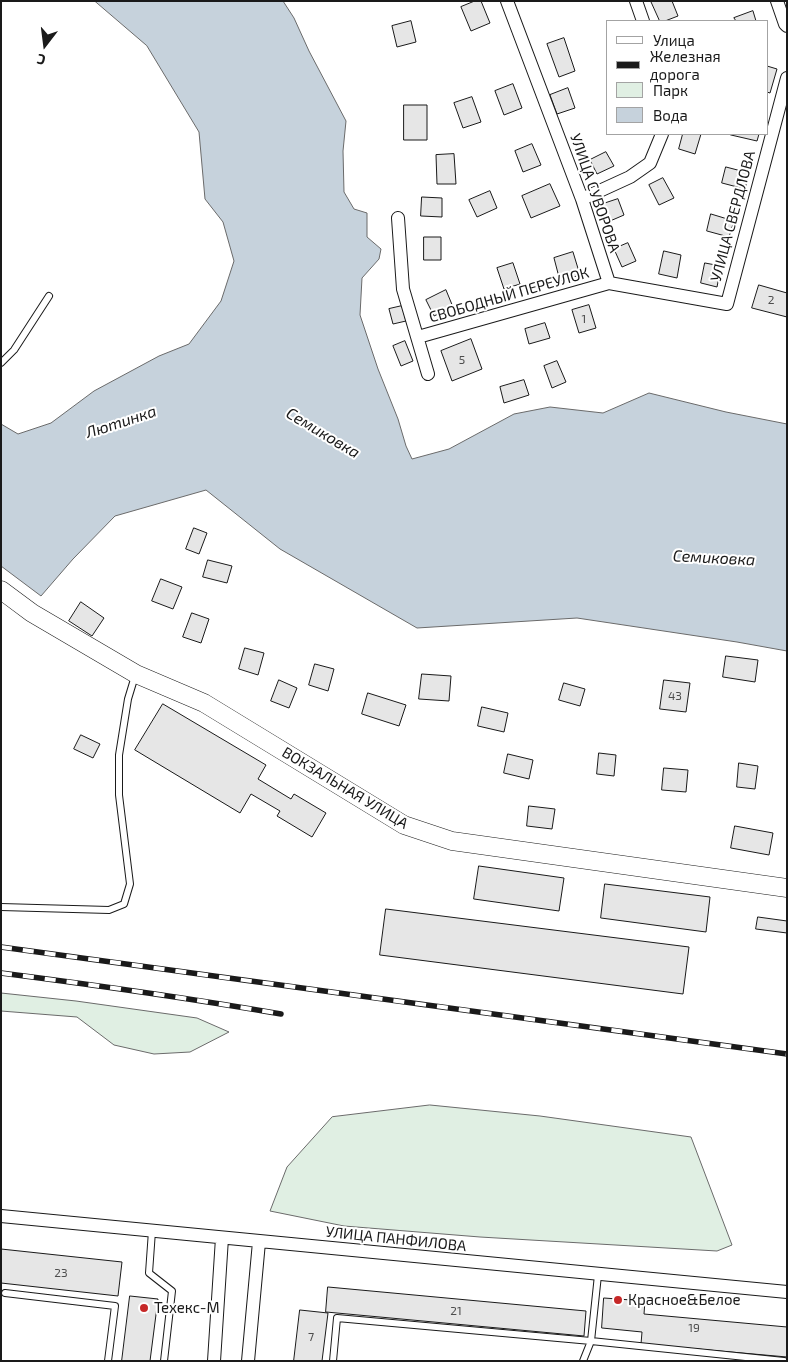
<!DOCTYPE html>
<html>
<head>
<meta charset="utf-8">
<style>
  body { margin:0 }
  #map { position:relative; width:788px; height:1362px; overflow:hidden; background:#fff; font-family:"Exo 2",sans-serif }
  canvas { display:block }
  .frame { position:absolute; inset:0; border:2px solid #1a1a1a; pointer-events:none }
  .legend { position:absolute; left:606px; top:20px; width:162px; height:115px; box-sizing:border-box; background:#fff; border:1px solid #a3a3a3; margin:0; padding:6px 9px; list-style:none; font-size:15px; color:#1a1a1a }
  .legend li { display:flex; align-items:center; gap:10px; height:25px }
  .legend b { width:25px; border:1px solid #a3a3a3 }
  .north { position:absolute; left:20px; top:20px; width:50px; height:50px; -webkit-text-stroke:4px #fff; paint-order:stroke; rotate:195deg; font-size:14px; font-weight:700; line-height:20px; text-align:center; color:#1a1a1a }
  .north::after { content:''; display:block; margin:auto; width:18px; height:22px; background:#1a1a1a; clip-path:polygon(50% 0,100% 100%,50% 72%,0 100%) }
</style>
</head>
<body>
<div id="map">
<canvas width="788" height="1362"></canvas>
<div class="frame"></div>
<ul class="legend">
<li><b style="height:6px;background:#fff"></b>Улица</li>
<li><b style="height:6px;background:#1a1a1a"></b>Железная дорога</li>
<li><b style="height:14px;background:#e0efe3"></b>Парк</li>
<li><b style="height:14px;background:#c6d2dc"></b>Вода</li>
</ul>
<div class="north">С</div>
</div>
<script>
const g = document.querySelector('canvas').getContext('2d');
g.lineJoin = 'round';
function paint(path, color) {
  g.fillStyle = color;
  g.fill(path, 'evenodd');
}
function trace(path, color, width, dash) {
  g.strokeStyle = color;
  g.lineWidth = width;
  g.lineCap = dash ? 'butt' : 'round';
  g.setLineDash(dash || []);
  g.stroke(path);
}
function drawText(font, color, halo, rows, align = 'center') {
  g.font = font + ' "Exo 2",sans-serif';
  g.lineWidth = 4;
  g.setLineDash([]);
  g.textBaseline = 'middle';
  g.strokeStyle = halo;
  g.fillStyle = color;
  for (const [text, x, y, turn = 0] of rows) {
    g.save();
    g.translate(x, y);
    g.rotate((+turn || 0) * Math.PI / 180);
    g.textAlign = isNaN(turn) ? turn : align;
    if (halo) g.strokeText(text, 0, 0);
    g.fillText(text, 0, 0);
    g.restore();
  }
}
const green = new Path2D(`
  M1,993L76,1001L197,1018L229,1032L190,1052L154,1054L114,1045L77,1017L1,1011Z
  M430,1105L540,1116L691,1137L732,1245L717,1251L480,1237L344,1226L270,1211L287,1167L332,1117Z`);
const water = new Path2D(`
  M95,1H283L294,18L309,51L346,121L343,151L344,192L354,209L367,213V237L381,249L379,259L362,278L360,315L378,369L398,419L406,446L412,459L449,449L514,414L550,407L603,413L649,393L726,412L787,424V651L737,642L577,618L417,628L280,549L206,490L115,516L73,559L41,596L1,566V424L18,434L51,423L94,391L159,356L189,344L221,301L234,261L223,222L205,199L199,132L147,46Z`);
const building = new Path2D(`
  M475,1H481L490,23L471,31L461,7Z
  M651,1H672L678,16L665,21H660Z
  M753,11L756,21H736L734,18Z
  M411,21L416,42L397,47L392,26Z
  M564,38L575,71L559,77L547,44Z
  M767,66L777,69L770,93L767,92Z
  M513,84L522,108L504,115L495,91Z
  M568,88L575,108L557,114L550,95Z
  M472,97L481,122L463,128L454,103Z
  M404,105H427V140H404Z
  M683,134H701L695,154L679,149Z
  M732,134H759L757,141L731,135Z
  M532,144L541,165L523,172L515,151Z
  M606,152L614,166L597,174L590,160Z
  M454,154L456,184H437L436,155Z
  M726,167L749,173L745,189L722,183Z
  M663,178L674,198L659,205L649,185Z
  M550,184L560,206L531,218L522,196Z
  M490,191L497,208L477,217L469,200Z
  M422,197L442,198V217L421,216Z
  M618,199L624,215L610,221L603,204Z
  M711,214L734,221L729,237L707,231Z
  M424,237H441V260H424Z
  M628,243L636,261L622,267L614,249Z
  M664,251L681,255L677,278L659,274Z
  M573,252L580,275L560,281L554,258Z
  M513,263L520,284L504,289L497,268Z
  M705,263L721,266L717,287L701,283Z
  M759,285L787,293V317L752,308Z
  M446,290L453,307L434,316L426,300Z
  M589,305L596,328L579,333L572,310Z
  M402,306L406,321L393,324L389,309Z
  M545,323L550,338L529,344L525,329Z
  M471,339L482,369L452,381L441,351Z
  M405,341L413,361L401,366L393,346Z
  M557,361L566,382L552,388L544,366Z
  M524,380L529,395L504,403L500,387Z
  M194,528L207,533L199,554L186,549Z
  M208,560L232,566L227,583L203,577Z
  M161,579L182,587L173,609L152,601Z
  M81,602L104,618L92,636L69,621Z
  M192,613L209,619L201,643L183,637Z
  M245,648L264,653L258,675L239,669Z
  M726,656L758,660L755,682L723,677Z
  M315,664L334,669L328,691L309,685Z
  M422,674L451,676L449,701L419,699Z
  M279,680L297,688L289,708L271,701Z
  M664,680L690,683L686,712L660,709Z
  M564,683L585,689L580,706L559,700Z
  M368,693L406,705L399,726L362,714Z
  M163,704L266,765L258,779L291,799L294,794L326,813L312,837L277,816L280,811L251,794L240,813L135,750Z
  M482,707L508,713L504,732L478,726Z
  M81,735L100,744L93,758L74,749Z
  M599,753L616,755L614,776L597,774Z
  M508,754L533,760L529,779L504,773Z
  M739,763L758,766L755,789L737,787Z
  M664,768L688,770L686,792L662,790Z
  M529,806L555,809L552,829L527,826Z
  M735,826L773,833L769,855L731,848Z
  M479,866L564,878L559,911L474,899Z
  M605,884L710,897L706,932L601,918Z
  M386,909L689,947L683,994L380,955Z
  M758,917L787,921V933L756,929Z
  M1,1249L122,1262L118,1296L1,1283Z
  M328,1287L586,1311L584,1336L326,1312Z
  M130,1296L158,1299L150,1361H122Z
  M604,1298L645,1301L644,1314L787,1327V1357L641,1344L642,1332L602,1328Z
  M300,1310L328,1313L322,1361H294Z`);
const lane = new Path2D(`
  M1,363L14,350L49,296
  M1,907L109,910L124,904L130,884L119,795V755L128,699L135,676
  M152,1231L149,1273L172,1291L164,1361
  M598,1275L591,1341L784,1361
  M5,1293L115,1306L108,1361
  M333,1361L337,1318L591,1341L583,1361`);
const street = new Path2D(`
  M507,1L582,199L609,283
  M636,1L643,21
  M777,1L785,24L787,26
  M582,199L630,177L650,163L662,134
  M398,218L403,289L428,374
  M418,337L609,283L727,304L787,78
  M1,1216L787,1292
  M214,1361L222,1238
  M248,1361L259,1242`);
const secondary = new Path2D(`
  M1,590L32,613L136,674L204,703L404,825L452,841L787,888`);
const rail = new Path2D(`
  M1,947L787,1054
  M1,973C95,985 188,998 281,1014`);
const markers = [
  [618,1300,5,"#c62828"],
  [144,1308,5,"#c62828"]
];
const numberNames = [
  ["2",771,300],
  ["1",584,319],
  ["5",462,360],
  ["43",675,696],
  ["23",61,1273],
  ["21",456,1311],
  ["19",694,1328],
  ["7",311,1337]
];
const streetNames = [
  ["УЛИЦА СУВОРОВА",595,193,71],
  ["УЛИЦА СВЕРДЛОВА",733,216,-75],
  ["СВОБОДНЫЙ ПЕРЕУЛОК",509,295,-16],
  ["ВОКЗАЛЬНАЯ УЛИЦА",345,788,31],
  ["УЛИЦА ПАНФИЛОВА",396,1239,6]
];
const poiNames = [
  ["Красное&Белое",628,1300],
  ["Техекс-М",154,1308]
];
const waterNames = [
  ["Лютинка",121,422,-18],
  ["Семиковка",323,433,31],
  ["Семиковка",714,558,3]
];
paint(green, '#e0efe3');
trace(green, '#6a6a6a', 1);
paint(water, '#c6d2dc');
trace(water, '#6a6a6a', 1);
paint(building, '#e6e6e6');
trace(building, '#1a1a1a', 1);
trace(lane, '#1a1a1a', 8);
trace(street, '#1a1a1a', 14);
trace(secondary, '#1a1a1a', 19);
trace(lane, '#fff', 6);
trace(street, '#fff', 12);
trace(secondary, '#fff', 18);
trace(rail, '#1a1a1a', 5.5);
trace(rail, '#fff', 4, [11]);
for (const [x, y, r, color] of markers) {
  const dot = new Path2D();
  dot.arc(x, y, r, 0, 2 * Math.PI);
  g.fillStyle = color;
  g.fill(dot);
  trace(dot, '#fff', 2);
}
drawText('12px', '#4d4d4d', null, numberNames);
drawText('15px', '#1a1a1a', '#fff', streetNames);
drawText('15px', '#1a1a1a', '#fff', poiNames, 'left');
drawText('italic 16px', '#1a1a1a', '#fff', waterNames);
</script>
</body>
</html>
